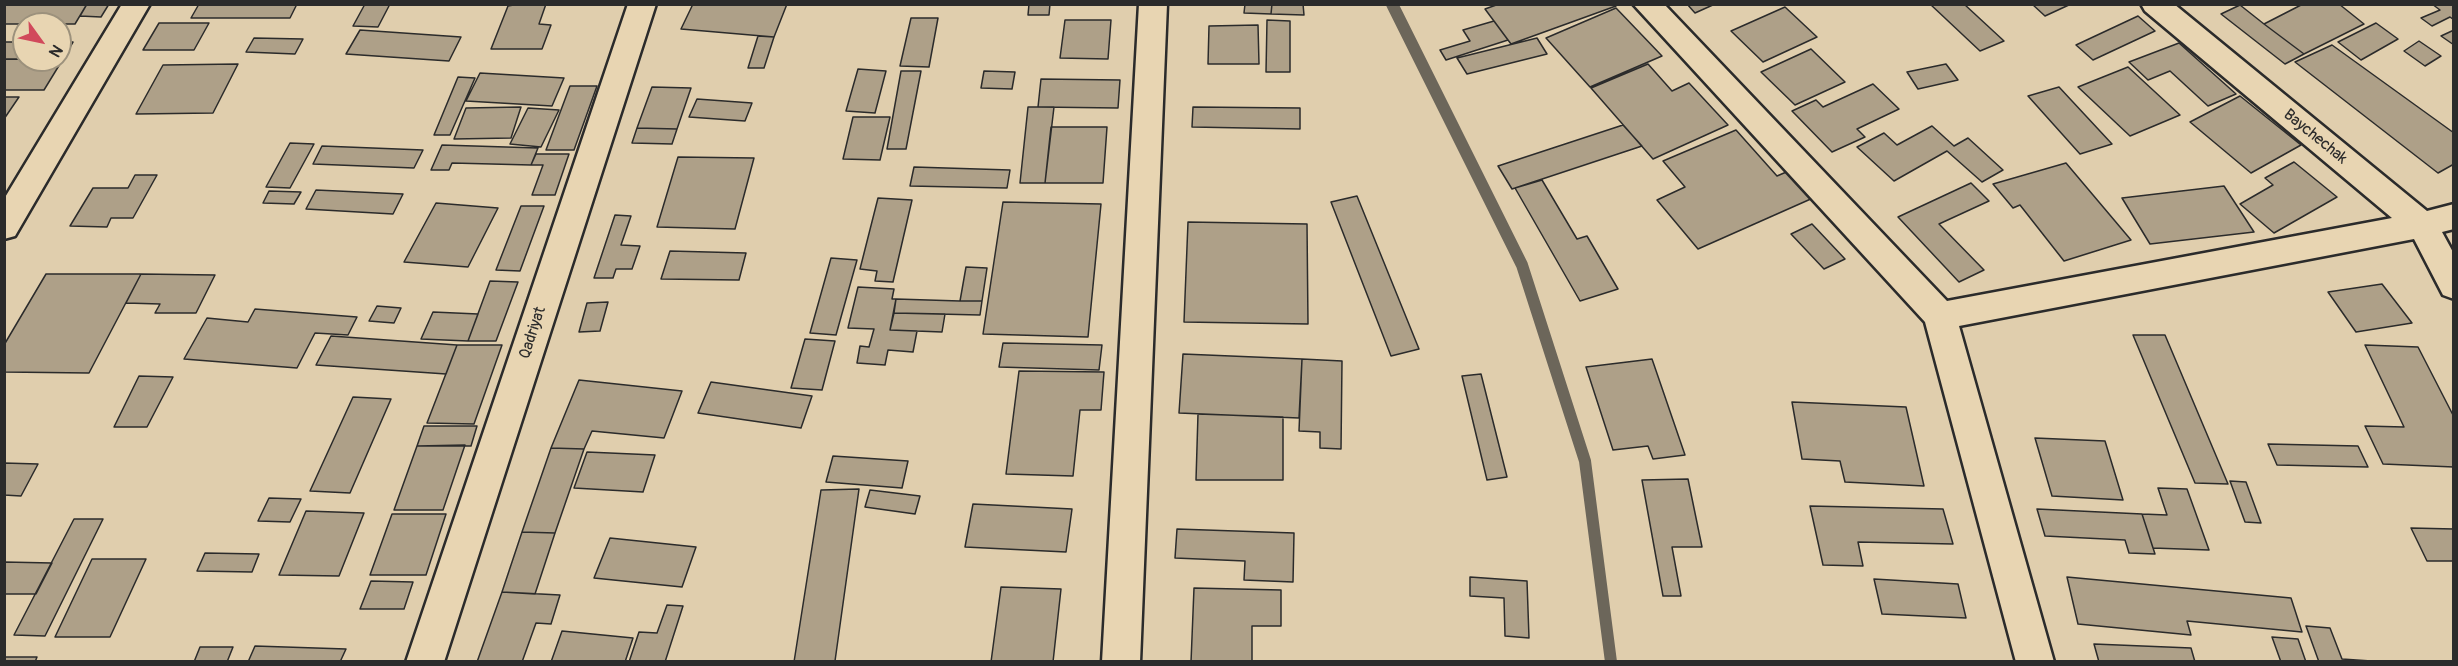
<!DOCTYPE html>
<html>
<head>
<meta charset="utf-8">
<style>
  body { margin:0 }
  #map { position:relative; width:2458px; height:666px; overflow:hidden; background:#e0cead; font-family:Pangolin,sans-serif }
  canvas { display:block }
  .frame { position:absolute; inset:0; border:6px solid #2b2b2b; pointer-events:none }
  .north { position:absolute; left:12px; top:12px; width:60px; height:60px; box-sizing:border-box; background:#e8d5b2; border:2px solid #9c917c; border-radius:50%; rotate:123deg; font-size:16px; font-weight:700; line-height:24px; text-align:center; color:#2b2b2b }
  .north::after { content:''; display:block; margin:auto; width:21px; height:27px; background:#d1495b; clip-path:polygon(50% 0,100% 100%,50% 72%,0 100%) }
</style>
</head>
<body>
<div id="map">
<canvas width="2458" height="666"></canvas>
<div class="frame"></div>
<div class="north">N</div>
</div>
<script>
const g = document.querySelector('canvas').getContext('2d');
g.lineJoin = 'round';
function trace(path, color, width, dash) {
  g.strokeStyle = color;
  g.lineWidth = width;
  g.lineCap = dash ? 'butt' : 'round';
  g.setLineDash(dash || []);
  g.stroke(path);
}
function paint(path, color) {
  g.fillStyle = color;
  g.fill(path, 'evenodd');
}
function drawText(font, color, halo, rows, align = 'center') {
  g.font = font + ' Pangolin,sans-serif';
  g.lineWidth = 4.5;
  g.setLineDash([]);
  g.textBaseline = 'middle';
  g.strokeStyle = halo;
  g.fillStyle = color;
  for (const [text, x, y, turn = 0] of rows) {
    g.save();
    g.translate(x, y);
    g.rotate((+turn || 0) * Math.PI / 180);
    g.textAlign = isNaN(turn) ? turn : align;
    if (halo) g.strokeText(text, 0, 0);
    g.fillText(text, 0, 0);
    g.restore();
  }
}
const stream = new Path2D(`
  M1392,4L1522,265L1585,461L1611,662`);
const building = new Path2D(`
  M4,4H87L75,24H4Z
  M87,4H109L101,17L80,16Z
  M199,4H297L290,18H191Z
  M365,4H390L378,27L353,26Z
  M519,4H546L539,24L551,25L542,49H491L508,6Z
  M693,4H787L774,37L681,29Z
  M1029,4H1050L1049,15H1028Z
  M1245,4H1272L1271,14L1244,13Z
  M1272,4H1303L1304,15L1271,14Z
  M1499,4H1615L1616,6L1511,44L1485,9Z
  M1687,4H1715L1695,13Z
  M1930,4H1964L2004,41L1980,51Z
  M2032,4H2071L2045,16Z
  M2303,4H2339L2364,24L2304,54L2264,24Z
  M2432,4H2454V20L2450,17L2432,26L2421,18L2440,10Z
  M2240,5L2264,24L2304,54L2285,64L2221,14Z
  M1785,7L1817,37L1763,62L1731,31Z
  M1616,8L1662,56L1590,87L1546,38Z
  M2138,16L2155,31L2093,60L2076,45Z
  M911,18H938L929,67L900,66Z
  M1065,20H1111L1108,59L1060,58Z
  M1267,20L1290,21V72H1266Z
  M1494,21L1508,40L1446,60L1440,50L1470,41L1463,30Z
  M159,23H209L194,50H143Z
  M2376,23L2398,39L2361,60L2338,42Z
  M1258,25L1259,64H1208L1209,26Z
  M360,30L461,37L449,61L346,54Z
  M2454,30V45L2441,36Z
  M758,36L774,37L764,68H748Z
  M254,38L303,39L295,54L246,52Z
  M1537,38L1547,54L1467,74L1457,58Z
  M2419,41L2441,56L2425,66L2404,51Z
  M4,42H24V59H4Z
  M60,42H73L63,59H60Z
  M2179,43L2236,94L2208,106L2170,71L2148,80L2129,62Z
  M2332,45L2454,133V164L2438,173L2295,62Z
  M1811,49L1845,82L1795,105L1761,72Z
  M4,59L60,60L63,59L44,90H4Z
  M238,64L213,113L136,114L163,65Z
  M1648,64L1672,91L1689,83L1728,125L1653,159L1591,88Z
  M1946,64L1958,80L1918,89L1907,72Z
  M2128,67L2180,115L2130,136L2078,87Z
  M858,69L886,71L875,113L846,111Z
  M901,71H921L906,149H887Z
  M984,71L1015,72L1012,89L981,88Z
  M480,73L564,78L552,106L466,101Z
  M458,77L475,78L450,135H434Z
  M1041,79L1120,80L1118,108L1038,107Z
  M1873,84L1899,109L1857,129L1865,137L1832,152L1792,111L1816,100L1823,107Z
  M570,86H597L574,150H546Z
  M652,87L691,88L677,129L637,128Z
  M2059,87L2112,144L2080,154L2028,96Z
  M2240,96L2301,145L2251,173L2190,122Z
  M4,97H19L4,119Z
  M697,99L752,103L745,121L689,117Z
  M521,107L511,138L454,139L466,108Z
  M1028,107H1054L1045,183H1020Z
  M1193,107L1300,108V129L1192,127Z
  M528,108L559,110L541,147L510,144Z
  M853,117H890L880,160L843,159Z
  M1623,125L1642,146L1515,188L1512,189L1498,166Z
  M1932,126L1954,146L1968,138L2003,170L1982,182L1947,151L1894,181L1857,147L1884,133L1897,145Z
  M1051,127H1107L1103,183H1045Z
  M637,128L677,129L672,144L632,143Z
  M1736,130L1777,176L1798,167L1822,194L1698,249L1657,200L1685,187L1663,161Z
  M290,143L314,144L290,188L266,187Z
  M442,145L538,148L531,165L452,163L449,170H431Z
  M322,146L423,150L414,168L313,164Z
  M536,154H569L555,195H532L543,165H531Z
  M678,157L754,158L735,229L657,227Z
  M2294,162L2337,197L2274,233L2240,204L2273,185L2265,178Z
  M2066,163L2131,240L2064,261L2020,205L2013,208L1993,184Z
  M914,167L1010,170L1007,188L910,186Z
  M135,175H157L133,218H111L107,227L70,226L93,188H128Z
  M1542,180L1577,239L1587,236L1618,289L1580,301L1515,188Z
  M1971,183L1989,201L1939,224L1984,270L1959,282L1898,217Z
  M2224,186L2254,232L2150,244L2122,198Z
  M316,190L403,194L393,214L306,209Z
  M269,191L301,192L294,204L263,203Z
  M1357,196L1419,349L1391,356L1331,202Z
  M878,198L912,200L893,282L875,281L877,271L860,269Z
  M1003,202L1101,204L1088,337L983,334Z
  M436,203L498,208L468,267L404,262Z
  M521,206H544L520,271L496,270Z
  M615,215L631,216L621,245L640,246L632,269H616L613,278H594Z
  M1188,222L1307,224L1308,324L1184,322Z
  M1812,224L1845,259L1824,269L1791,234Z
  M670,251L746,253L739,280L661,279Z
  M831,258L857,260L836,335L810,333Z
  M966,267L987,268L982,301H960Z
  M46,274H141L89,373L4,372V345Z
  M141,274L215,275L196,313H155L160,304L126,303Z
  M490,281L518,282L496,341H468Z
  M2382,284L2412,323L2356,332L2328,292Z
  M858,287L894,289L892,299H896L890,330L917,331L913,352L888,350L885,365L857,363L860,346L869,347L874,329L848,328Z
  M896,299L960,301H982L980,315L894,313Z
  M608,302L600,331L579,332L587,303Z
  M377,306L401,308L394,323L369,321Z
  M255,309L357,317L348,335L315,333L297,368L184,359L207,318L248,322Z
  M433,312L478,314L468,341L421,339Z
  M894,313L945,314L942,332L890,330Z
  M2133,335H2165L2228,484L2195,483Z
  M331,336L457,345L446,374L316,365Z
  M805,339L835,341L822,390L791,388Z
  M1003,343L1102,345L1099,370L999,367Z
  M457,345H502L474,424L427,423Z
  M2365,345L2418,347L2454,417V467L2383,464L2365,426L2404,427Z
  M1183,354L1302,359L1299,418L1179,413Z
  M1302,359L1342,361L1341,449L1320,448V432L1299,431Z
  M1652,359L1685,455L1653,459L1648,446L1613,450L1586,367Z
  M1019,371L1104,372L1101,410H1080L1073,476L1006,474Z
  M1481,374L1507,477L1487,480L1462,376Z
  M139,376L173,377L147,427H114Z
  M579,380L682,391L664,438L592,431L584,449L551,448Z
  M711,382L812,396L801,428L698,413Z
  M353,397L391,399L350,493L310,491Z
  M1792,402L1906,407L1924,486L1845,482L1840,461L1802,459Z
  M1198,414L1283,417V480H1196Z
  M424,426H477L471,446H417Z
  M2035,438L2105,441L2123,500L2052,496Z
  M2268,444L2358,446L2368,467L2277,465Z
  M465,445L443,510H394L417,446Z
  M551,448L584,449L555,533L522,532Z
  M587,452L655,455L643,492L574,488Z
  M833,456L908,461L902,488L826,482Z
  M4,463L38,464L21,496L4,495Z
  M1688,479L1702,547H1672L1681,596H1663L1642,480Z
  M2230,481L2246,482L2261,523L2245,522Z
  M2158,488L2187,489L2209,550L2153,548L2142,514L2167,515Z
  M859,489L835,661L794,662L821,490Z
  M870,490L920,496L915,514L865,507Z
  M269,498L301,499L290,522L258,521Z
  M973,504L1072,509L1066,552L965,547Z
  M1810,506L1943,509L1953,544L1858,542L1863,566L1823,565Z
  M2037,509L2142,514L2155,554L2129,553L2125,540L2045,536Z
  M306,511L364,513L339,576L279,575Z
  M392,514H446L426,575H370Z
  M74,519H103L45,636L14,635Z
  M2411,528L2454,529V561H2427Z
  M1177,529L1294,533L1293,582L1244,580L1245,561L1175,558Z
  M522,532L555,533L535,594L502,592Z
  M610,538L696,547L682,587L594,578Z
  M205,553L259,554L252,572L197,571Z
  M92,559H146L110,637H55Z
  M4,562L52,563L36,594H4Z
  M1470,577L1527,581L1529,638L1505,636L1504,598L1470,596Z
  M2067,577L2291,598L2302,632L2187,621L2191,635L2078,624Z
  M1874,579L1958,584L1966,618L1882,614Z
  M371,581L413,582L404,609H360Z
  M1001,587L1061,589L1053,662H991Z
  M1194,588L1281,590V626H1252V662H1191Z
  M502,592L560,595L551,624L536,623L522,662H477Z
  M667,605L683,606L665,662H629L639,632L657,633Z
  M2306,626L2330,628L2342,659L2386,662H2319Z
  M562,631L633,638L625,662H551Z
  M2272,637L2298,639L2306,662H2281Z
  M2094,644L2191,648L2195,662H2099Z
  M255,646L346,649L340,662H248Z
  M200,647H233L227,662H194Z
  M4,657H37L35,662H4Z`);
const street = new Path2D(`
  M122,4H150L15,236L4,239V199Z
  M628,4H656L444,662H406Z
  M1139,4H1167L1140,662H1102Z
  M1633,4H1664L1947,301L2392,218L2145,11L2141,4H2174L2427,211L2454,204V229L2442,232L2454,254V299L2443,295L2414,239L1959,326L2054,662H2016L1925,322Z`);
const streetNames = [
  ["Baychechak",2315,137,39],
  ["Qadriyat",533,333,-72]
];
trace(stream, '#6c665a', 12);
paint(building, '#aea088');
trace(building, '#2b2b2b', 1.5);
trace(street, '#2b2b2b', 5);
paint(street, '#e8d5b2');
drawText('16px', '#2b2b2b', '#e8d5b2', streetNames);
</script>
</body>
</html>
